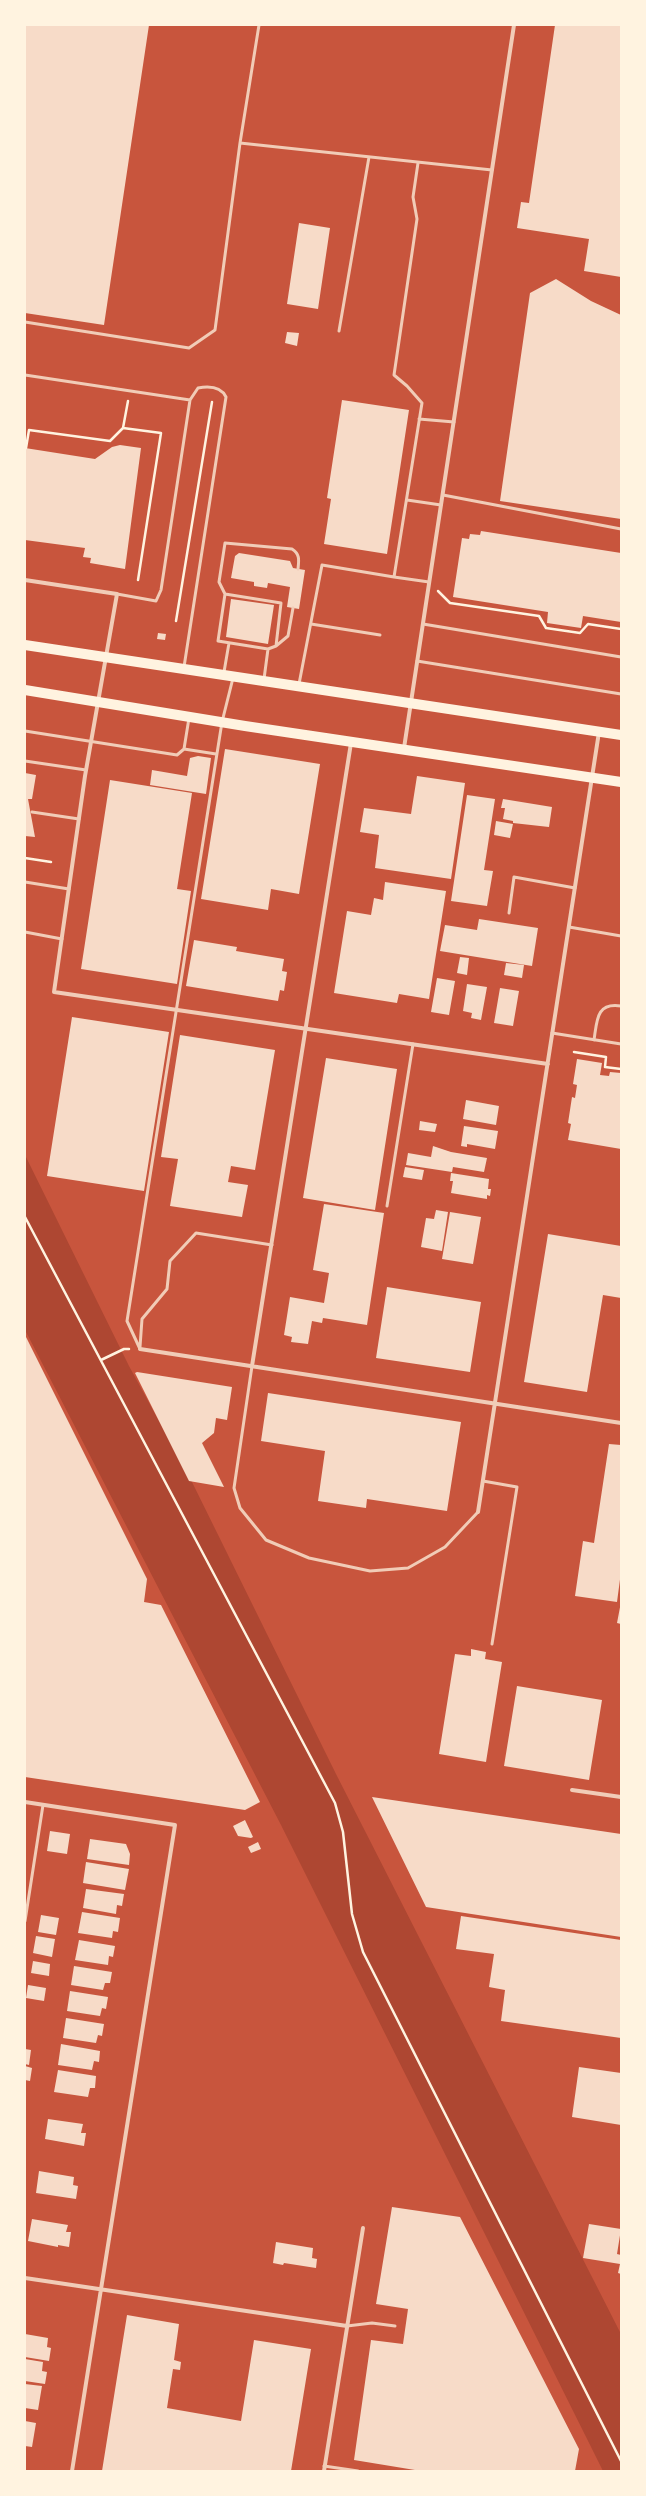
<!DOCTYPE html>
<html>
<head>
<meta charset="utf-8">
<style>
  body { margin:0 }
  #map { position:relative; width:646px; height:2496px; overflow:hidden; background:#c8553d; font-family:"Noto Sans",sans-serif }
  canvas { display:block }
  .frame { position:absolute; inset:0; border:26px solid #fff3e0; pointer-events:none }
</style>
</head>
<body>
<div id="map">
<canvas width="646" height="2496"></canvas>
<div class="frame"></div>
</div>
<script>
const g = document.querySelector('canvas').getContext('2d');
g.lineJoin = 'round';
function paint(path, color) {
  g.fillStyle = color;
  g.fill(path, 'evenodd');
}
function trace(path, color, width, dash) {
  g.strokeStyle = color;
  g.lineWidth = width;
  g.lineCap = dash ? 'butt' : 'round';
  g.setLineDash(dash || []);
  g.stroke(path);
}
const green = new Path2D(`
  M25,1155L129,1366L191,1480L336,1774L621,2334V2471H603L281,1825L25,1330Z`);
const building = new Path2D(`
  M25,25H149L104,325L25,313Z
  M555,25H621V277L584,271L589,239L517,228L521,202L529,203Z
  M299,223L330,228L318,309L287,304Z
  M556,279L591,301L621,315V519L500,501L530,293Z
  M287,332L299,333L297,346L285,343Z
  M342,400L409,410L387,554L324,544L331,499L327,498Z
  M120,445L141,448L125,569L90,563L91,558L83,557L85,548L25,540V448L95,459L112,447Z
  M481,531L621,553V622L583,616L581,628L547,623L548,612L453,597L462,538L469,539L470,534L480,535Z
  M239,553L290,561L293,568L305,570L299,609L287,607L290,587L268,583L267,588L254,586V582L231,578L235,556Z
  M231,599L274,605L268,644L226,637Z
  M158,633L166,634L165,640L157,639Z
  M225,749L320,764L299,894L271,889L268,910L201,899Z
  M198,756L211,758L206,794L150,785L152,770L187,776L190,758Z
  M25,773L36,775L32,799H28L35,837L25,836Z
  M417,776L465,783L451,879L375,868L379,835L360,832L364,808L411,814Z
  M110,780L192,793L177,889L191,891L177,984L81,969Z
  M467,795L495,799L484,870L493,871L487,906L451,901Z
  M503,799L552,807L549,827L513,823V821L503,819L505,808H501Z
  M496,821L513,824L510,838L494,835Z
  M385,882L446,891L429,999L399,994L397,1003L334,993L347,911L371,915L374,898L383,900Z
  M479,919L538,928L532,966L440,951L445,925L477,930Z
  M194,940L237,947L236,951L284,959L282,971L287,972L284,991L280,990L278,1001L186,986Z
  M460,957L469,958L467,975L457,973Z
  M506,963L524,965L522,978L504,975Z
  M437,978L455,981L449,1015L431,1012Z
  M467,984L487,987L481,1020L471,1018L472,1013L463,1011Z
  M500,988L519,991L513,1026L494,1023Z
  M72,1017L169,1032L144,1191L47,1176Z
  M180,1035L275,1050L255,1170L231,1166L228,1182L248,1185L242,1217L170,1206L178,1159L161,1157Z
  M326,1058L397,1069L375,1210L303,1198Z
  M577,1059L602,1063L600,1075L609,1076L610,1072L621,1073V1149L568,1140L571,1124L568,1123L572,1097L575,1098L577,1085L573,1084Z
  M466,1100L499,1106L496,1125L463,1119Z
  M420,1121L437,1124L435,1132L419,1130Z
  M464,1126L498,1131L495,1149L467,1144V1147L461,1146Z
  M433,1146L451,1152L487,1158L484,1172L453,1167L452,1172L406,1165L408,1153L431,1157Z
  M405,1167L424,1170L422,1180L403,1177Z
  M451,1173L489,1179L488,1189H491L490,1196L487,1195V1199L451,1193L453,1181H450Z
  M324,1204L384,1213L367,1325L323,1318L322,1323L312,1321L308,1344L291,1342L292,1337L284,1335L290,1297L324,1303L329,1273L313,1270Z
  M436,1210L448,1212L442,1251L421,1247L426,1218L434,1219Z
  M450,1212L481,1217L473,1264L442,1259Z
  M548,1234L621,1246V1298L603,1295L587,1392L524,1382Z
  M387,1287L481,1302L470,1372L376,1358Z
  M25,1335L147,1579L144,1602L161,1605L260,1802L245,1810L25,1777Z
  M137,1372L232,1387L227,1420L216,1418L214,1433L202,1443L224,1487L189,1481L135,1373Z
  M268,1393L461,1422L447,1511L367,1499L366,1508L318,1501L325,1451L261,1441Z
  M609,1444L621,1445V1572L617,1602L575,1596L583,1541L594,1543Z
  M621,1602V1624L617,1623Z
  M471,1649L486,1652L485,1659L502,1662L486,1762L439,1754L455,1654L471,1656Z
  M517,1686L602,1700L589,1780L504,1766Z
  M372,1797L621,1834V1937L426,1907Z
  M245,1820L253,1837L251,1838L238,1836L233,1826Z
  M50,1831L70,1834L67,1854L47,1851Z
  M90,1839L126,1844L130,1854L129,1865L87,1859Z
  M258,1842L261,1849L251,1853L248,1847Z
  M86,1862L129,1869L125,1890L83,1883Z
  M86,1889L124,1894L122,1906L117,1905L116,1914L83,1908Z
  M82,1912L120,1918L118,1932L113,1931L112,1938L78,1933Z
  M41,1915L59,1918L56,1935L38,1932Z
  M461,1916L621,1940V2038L501,2021L505,1990L489,1987L494,1954L456,1949Z
  M36,1936L55,1939L52,1957L33,1953Z
  M79,1940L115,1946L113,1957L109,1956L108,1965L75,1960Z
  M33,1961L50,1964L49,1976L31,1973Z
  M74,1966L112,1972L110,1983H105L103,1990L71,1985Z
  M28,1985L46,1988L44,2001L26,1998Z
  M70,1991L108,1997L106,2009L102,2008L100,2016L67,2011Z
  M66,2018L104,2024L102,2036L98,2035L96,2043L63,2038Z
  M61,2044L100,2051L99,2062L94,2061L92,2070L58,2065Z
  M25,2049L31,2050L29,2065L25,2064Z
  M25,2066L32,2068L30,2081L25,2080Z
  M579,2067L621,2073V2125L572,2117Z
  M58,2070L96,2076L95,2088H90L88,2097L54,2092Z
  M48,2119L83,2124L81,2133H86L84,2146L45,2139Z
  M39,2171L74,2177L73,2185L78,2186L76,2199L36,2193Z
  M392,2207L460,2217L579,2449L575,2471H421L354,2460L371,2340L403,2344L408,2309L376,2304Z
  M32,2219L68,2225L66,2232H71L69,2247L58,2245V2247L28,2241Z
  M589,2224L621,2229L617,2254L621,2255V2274L618,2273L620,2264L583,2258Z
  M276,2242L313,2248L312,2258L317,2259L316,2268L284,2263L283,2265L273,2263Z
  M127,2315L179,2324L174,2360L181,2362L180,2370L173,2369L167,2408L241,2421L254,2340L311,2349L291,2471H102Z
  M25,2334L48,2338L47,2347L51,2348L49,2361L25,2357Z
  M25,2359L43,2362L42,2371L47,2372L45,2384L25,2381Z
  M25,2384L42,2386L38,2410L25,2408Z
  M25,2421L36,2423L32,2447L25,2446Z`);
const path = new Path2D(`
  M123,428L128,401
  M26,448L29,430L110,441L123,428L161,433L138,580
  M438,591L450,603L539,616L546,628L580,633L588,624L621,629
  M176,621L212,402
  M25,858L51,862
  M574,1052L606,1057L605,1067L621,1069
  M25,1217L335,1803L343,1832L352,1914L363,1952L621,2461
  M101,1360L124,1349H129`);
const service = new Path2D(`
  M259,25L240,143L492,170
  M25,322L189,348L215,330L240,143
  M339,331L369,157
  M25,375L190,400L161,590L156,601L117,594
  M419,419L454,422
  M443,495L621,529
  M407,500L441,505
  M394,577L429,582
  M225,594L281,603L276,646L268,649L218,641Z
  M225,594L219,582L225,543L292,549C300,554 299,560 298,569
  M311,624L380,635
  M423,624L621,657
  M276,646L288,636L293,608
  M417,661L621,694
  M184,667L226,397C221,387 209,386 198,388L190,400
  M224,672L229,643
  M264,679L268,649
  M299,684L322,565L394,577L422,403L407,386L394,375L417,219L413,197L418,163
  M25,731L177,755L184,749L189,718
  M184,749L216,754
  M25,761L86,770
  M32,812L79,819
  M25,882L69,889
  M509,913L514,877L575,888
  M569,927L621,936
  M25,932L62,939
  M552,1033L621,1044
  M594,1040C597,1021 596,1002 621,1006
  M387,1206L413,1044
  M140,1347L142,1319L167,1289L170,1261L196,1233L272,1245
  M140,1349L127,1321L222,722L233,678
  M252,1366L234,1488L240,1508L266,1540L309,1558L370,1571L408,1568L445,1547L478,1512
  M483,1481L517,1487L492,1644
  M25,1921L43,1805
  M347,2326L372,2323L395,2326
  M324,2466L358,2471`);
const minor = new Path2D(`
  M25,580L117,594L85,776L54,992L548,1064
  M404,748L514,25
  M140,1349L621,1423
  M252,1366L351,743
  M478,1512L599,732
  M572,1790L621,1797
  M25,1802L175,1825L72,2471
  M25,2278L347,2326
  M324,2471L363,2228`);
const primary = new Path2D(`
  M25,645L621,735
  M25,690L245,726L621,782`);
paint(green, '#ae4732');
paint(building, '#f7dbc8');
trace(path, '#fff3e0', 2.5);
trace(service, '#f1ccb7', 3);
trace(minor, '#f1ccb7', 4);
trace(primary, '#fff3e0', 10);
</script>
</body>
</html>
